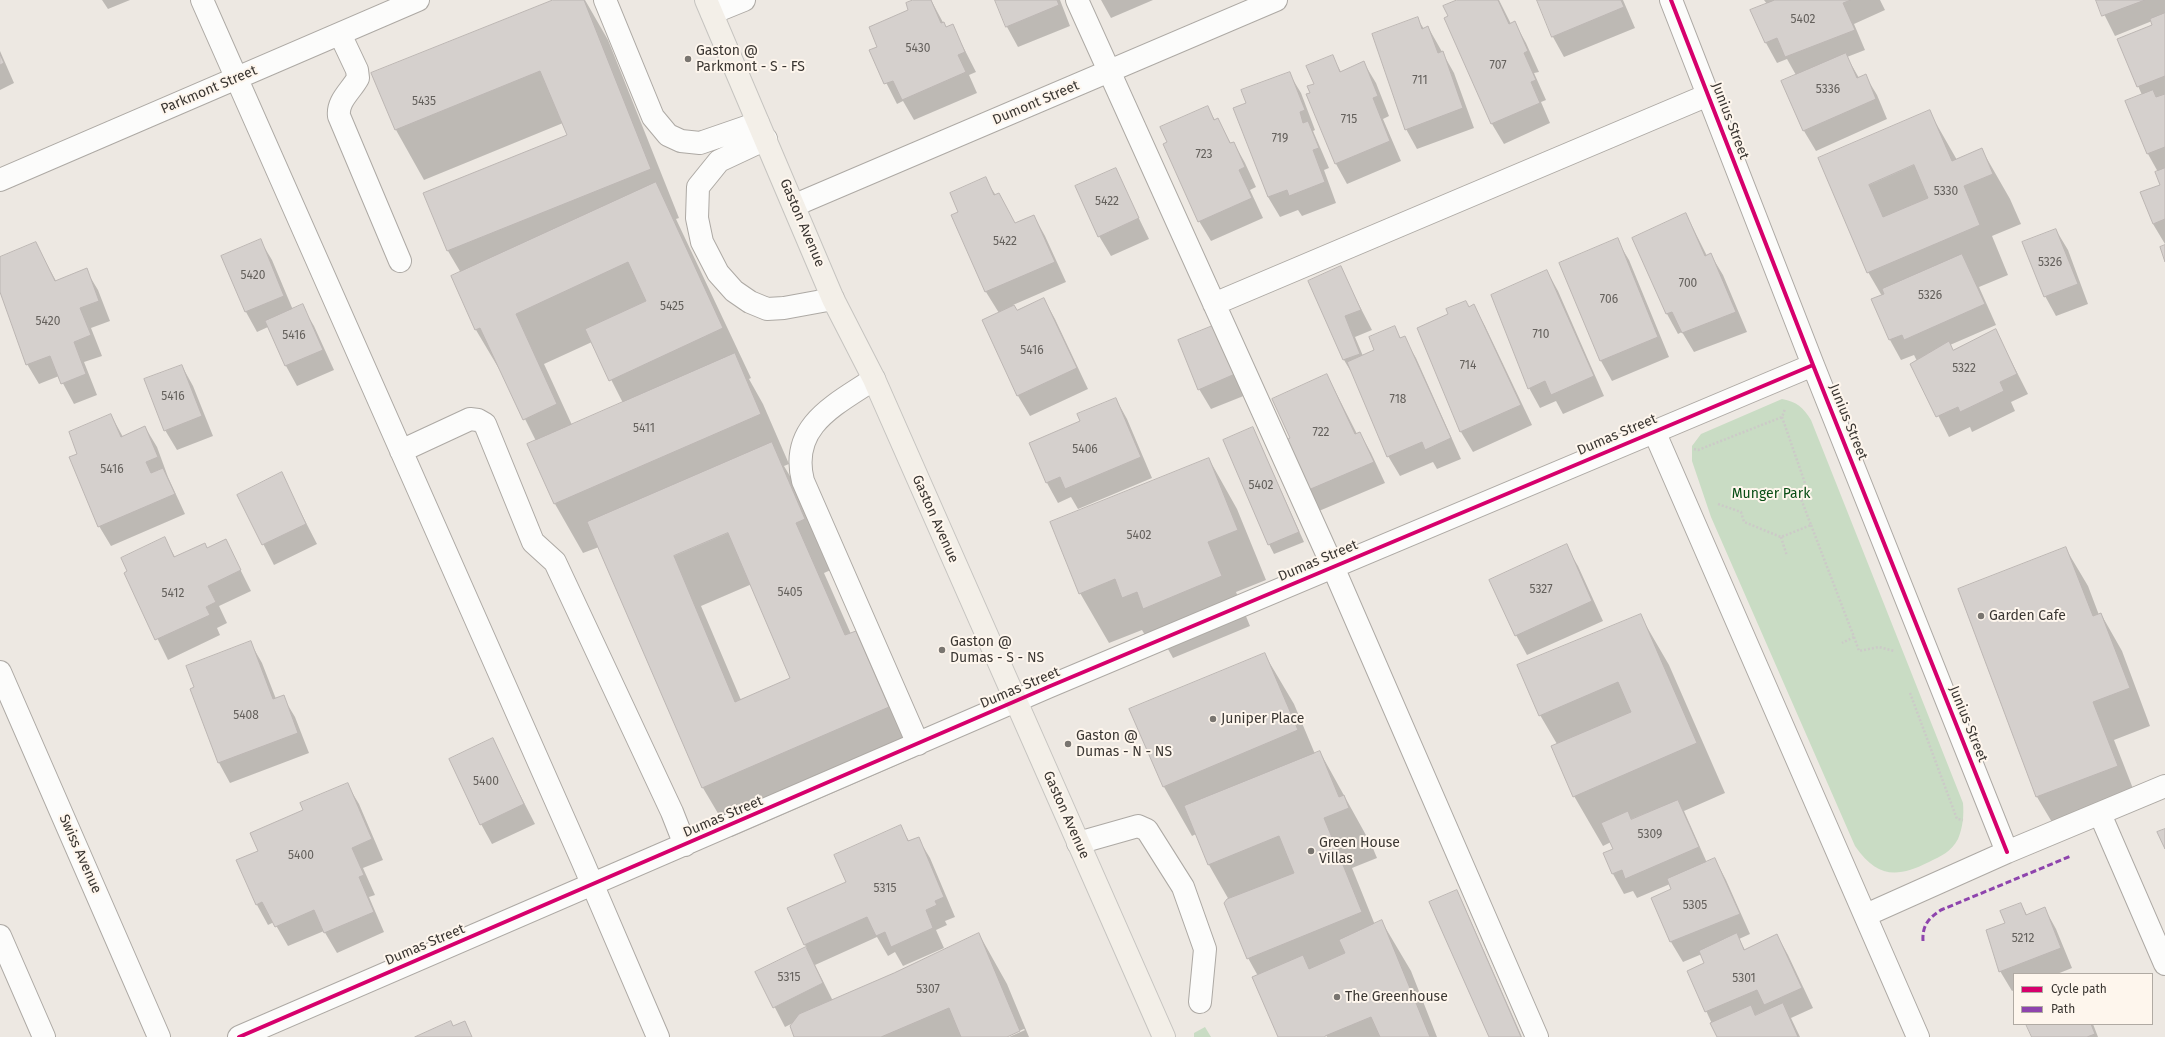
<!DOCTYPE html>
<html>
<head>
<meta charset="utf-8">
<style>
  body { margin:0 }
  #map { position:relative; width:2165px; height:1037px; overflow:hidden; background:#ede8e2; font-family:"Fira Sans",sans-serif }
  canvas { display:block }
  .legend { position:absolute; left:2013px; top:973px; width:140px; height:52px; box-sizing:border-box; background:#fef6ed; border:1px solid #b0aaa3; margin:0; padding:5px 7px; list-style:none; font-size:12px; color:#3b3733 }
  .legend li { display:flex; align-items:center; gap:8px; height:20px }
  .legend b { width:20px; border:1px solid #b0aaa3 }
</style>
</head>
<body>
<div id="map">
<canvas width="2165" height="1037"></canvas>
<ul class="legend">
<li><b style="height:5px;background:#d6006c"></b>Cycle path</li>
<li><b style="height:5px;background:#8e44ad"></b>Path</li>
</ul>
</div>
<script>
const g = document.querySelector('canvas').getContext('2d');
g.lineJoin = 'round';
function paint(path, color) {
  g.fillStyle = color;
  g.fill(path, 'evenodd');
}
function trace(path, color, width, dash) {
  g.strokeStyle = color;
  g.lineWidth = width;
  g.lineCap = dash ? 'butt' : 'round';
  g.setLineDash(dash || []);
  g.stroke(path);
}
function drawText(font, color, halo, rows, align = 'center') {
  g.font = font + ' "Fira Sans",sans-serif';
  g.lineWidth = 4;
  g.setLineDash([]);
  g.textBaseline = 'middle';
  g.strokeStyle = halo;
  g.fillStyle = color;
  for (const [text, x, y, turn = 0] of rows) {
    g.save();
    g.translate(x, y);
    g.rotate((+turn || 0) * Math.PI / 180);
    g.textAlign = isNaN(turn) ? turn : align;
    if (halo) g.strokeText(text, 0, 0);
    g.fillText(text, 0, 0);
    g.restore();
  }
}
const green = new Path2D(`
  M1782,399C1797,402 1803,407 1811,420L1963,803C1964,815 1963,827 1958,839C1951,852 1941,856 1929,862C1897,878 1877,878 1855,846L1711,517L1692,461V446L1701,434Z
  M1205,1027L1211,1037H1194V1033Z`);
const shadow = new Path2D(`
  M102,0H130L108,9Z
  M555,0H585L608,40L679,218L676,219L751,378L749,379L763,404L789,464L784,466L800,493L833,569L824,573L851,634L855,632L884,682L916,757L732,837L703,788L599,547L583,553L555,504L529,444L536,441L505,379L476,330L452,277L461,273L448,251L425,194L568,136L563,123L424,180L396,130L373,74ZM592,342L623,403L572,425L544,364ZM752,584L792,679L741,700L701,606Z
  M916,0H931L946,28L952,25L976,72L969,75L977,93L914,120L903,101L897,104L870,51L879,47L910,11Z
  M996,0H1060L1070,26L1018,47L1007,27Z
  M1101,0H1153L1111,18Z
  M1459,0H1499L1511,24L1515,23L1526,43L1539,72L1534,73L1546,100L1541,102L1550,123L1504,144L1492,124L1445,18L1449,16Z
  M1538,0H1623L1635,28L1564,57L1553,37Z
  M1764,0H1880L1885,10L1854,24L1865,50L1847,57L1859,78L1865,75L1877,95L1887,119L1816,151L1804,131L1782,82L1796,75L1787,59L1777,63L1766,43L1752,11L1767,4Z
  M2097,0H2165V244L2153,224L2161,185L2158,172L2148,154L2127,101L2142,95L2118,40L2153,25L2152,21L2115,36Z
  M1417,18L1424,29L1428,27L1454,73L1474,128L1417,149L1406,129Z
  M0,51L14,83L0,90Z
  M1332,56L1341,72L1364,63L1376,83L1389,116L1383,119L1401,161L1347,184L1336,164L1311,93Z
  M1289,73L1301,93L1315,130L1313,131L1329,168L1324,170L1336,203L1302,216L1298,210L1280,217L1268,197L1235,109L1247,104Z
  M1207,107L1215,120L1218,119L1231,144L1234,143L1245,163L1256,187L1250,190L1263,218L1211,241L1199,221L1168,143Z
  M1929,111L1957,160L1982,150L2010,199L2021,224L1992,236L2008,275L1979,287L1996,325L1950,345L1953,351L1996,331L2028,394L2011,402L2015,411L1972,432L1970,427L1949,437L1912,364L1917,361L1914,355L1901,360L1890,340L1872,300L1882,296L1868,272L1820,158Z
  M1115,169L1149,239L1111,256L1099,236Z
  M985,179L1015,224L1034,216L1045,236L1066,282L1013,305L1017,311L1044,299L1055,319L1088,389L1030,416L1018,396L983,321L999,313L986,292L953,215L959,212Z
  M1686,214L1707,256L1711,255L1723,275L1747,332L1694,352L1682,332L1678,334L1667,314L1633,238Z
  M2056,230L2068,250L2088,304L2056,316L2045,296Z
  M260,240L272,260L293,310L302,306L314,326L334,370L297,386L286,366L268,327L257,332L246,312L222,256Z
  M1617,240L1629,260L1669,357L1612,381L1601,361L1560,263Z
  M36,244L56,281L86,270L98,290L110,321L91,328L102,356L84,362L97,395L74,404L59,376L39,384L27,364L0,289V258Z
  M1340,268L1372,330L1355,337L1363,356L1376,351L1395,328L1401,339L1404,338L1416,358L1461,459L1437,469L1433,462L1400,476L1388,456L1356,380L1344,360Z
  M1547,271L1558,291L1604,396L1563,414L1556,401L1540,408L1529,388Z
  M1474,306L1485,326L1532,425L1473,452L1461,432L1419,328Z
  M1215,326L1246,395L1211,409L1199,389Z
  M182,366L193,386L213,436L177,450L165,430Z
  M1327,375L1357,434L1360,433L1371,453L1385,483L1319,511L1307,491L1292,439Z
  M1116,399L1127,419L1152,478L1078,509L1071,497L1058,503L1047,483L1030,444L1081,422Z
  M111,415L123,437L145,427L157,447L168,477L185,514L111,546L99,526L79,454Z
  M1253,428L1304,542L1274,554L1269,544Z
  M1209,459L1237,509L1266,580L1236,592L1250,626L1173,658L1164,642L1152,647L1142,630L1109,643L1080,593Z
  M281,474L317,544L274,565L238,495Z
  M165,539L175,557L207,549L226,541L251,591L219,606L227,623L217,628L220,635L168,660L125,573Z
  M1566,546L1578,566L1603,621L1527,655L1516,635Z
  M2066,549L2088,586L2099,615L2101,614L2122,651L2150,726L2114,740L2139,804L2059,834L2037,797L1959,590Z
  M1640,615L1669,665L1725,793L1684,811L1707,863L1715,859L1726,880L1750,934L1739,939L1745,950L1777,935L1788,955L1813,1008L1791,1018L1800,1037H1718L1688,971L1706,963L1702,954L1683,962L1671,942L1653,899L1673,889L1670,884L1637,898L1633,891L1624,894L1613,874L1614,850L1611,842L1603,846L1574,796L1557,744L1540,715Z
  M250,642L262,663L276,699L283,697L295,717L309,753L230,783L219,763L191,690Z
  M1265,655L1294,704L1315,754L1320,752L1372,846L1377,858L1352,868L1375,925L1382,922L1411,971L1437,1037H1327L1323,1031L1324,1037H1279L1258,976L1248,958L1229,900L1209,865L1196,834L1192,836L1164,787Z
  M492,740L535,824L492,844L481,824Z
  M347,784L359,804L383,860L363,868L375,895L369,897L384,932L337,953L324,931L288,946L274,922L268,925L257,905L238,861L259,851L305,810Z
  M900,826L909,841L918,838L930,858L955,917L945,921L947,925L936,930L944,948L903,966L895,952L888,956L877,937L815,965L833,1001L979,934L1007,984L1029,1037H1009L1025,1030L1024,1029L1004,1037H795L793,1023L785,1027L757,973L807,948L805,945L848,882Z
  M1456,892L1462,901L1522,1037H1490Z
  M2021,904L2027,915L2045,909L2056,929L2072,968L2057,974H2014V990L2012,991L2000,971L2006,923Z
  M2027,1024H2093L2098,1037H2033Z`);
const building = new Path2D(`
  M553,0H584L651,169L447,251L423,193L567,135L540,71L395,130L371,73Z
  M913,0H931L941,23L944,22L946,27L953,24L965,52L958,55L966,72L902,100L893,81L884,84L869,50L877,47L869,27L908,10L906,3Z
  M995,0H1057L1059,5L1006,27Z
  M1457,0H1498L1509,24L1515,21L1528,51L1524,53L1536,80L1531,82L1540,103L1491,124L1444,18L1448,16L1443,6Z
  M1537,0H1621L1624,7L1552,37Z
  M1775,0H1851L1843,3L1855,30L1785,57L1777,38L1765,43L1750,10Z
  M2096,0H2145L2102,16Z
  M2165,13V76L2137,87L2117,39L2152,25L2150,19Z
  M1418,17L1422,29L1428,26L1438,53L1443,51L1463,108L1405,130L1372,34Z
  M1846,53L1857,78L1866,74L1876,99L1803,131L1781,81Z
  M0,54L4,63L0,65Z
  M1333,55L1340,72L1364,61L1378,96L1373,98L1390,141L1335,164L1306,94L1310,93L1307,86L1314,84L1306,66Z
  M1290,72L1305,110L1300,112L1303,123L1308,121L1319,148L1313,150L1325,182L1289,196L1287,190L1268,197L1233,108L1246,103L1241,90Z
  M2153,90L2156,97L2165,94V147L2147,154L2125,101Z
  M1208,106L1214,120L1218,118L1230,143L1234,142L1245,167L1239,170L1252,198L1198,222L1163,144L1167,142L1160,127Z
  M1930,110L1952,161L1982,148L1993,174L1964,186L1980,225L1867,273L1818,158ZM1914,165L1928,198L1883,217L1869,185Z
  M1116,168L1139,218L1098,237L1075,186Z
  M2165,168V219L2153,224L2140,192L2160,185L2155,172Z
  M986,177L994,195L999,193L1015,223L1034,215L1055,262L985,292L951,215L958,212L950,193Z
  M656,182L723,328L609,381L585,329L646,301L628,262L516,314L557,404L523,420L480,328L475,330L451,276Z
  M1686,213L1705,256L1711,253L1736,312L1682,333L1672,312L1666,314L1632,238Z
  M2056,229L2078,284L2044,297L2022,242Z
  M1618,238L1658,337L1600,361L1559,263Z
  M261,239L284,296L245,312L221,256Z
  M36,242L55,281L87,268L99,301L80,308L91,335L74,342L86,374L61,384L50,356L26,365L0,292V257Z
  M2165,245V262L2160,247Z
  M1962,254L1985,304L1904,340L1902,335L1889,340L1871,299L1884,294L1882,289Z
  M1341,266L1361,310L1345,316L1360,354L1343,360L1308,281Z
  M1547,270L1594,376L1551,395L1545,381L1528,389L1491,295Z
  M1044,298L1077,368L1017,396L982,320L1014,305L1017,310Z
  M1466,301L1469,307L1474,304L1521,405L1460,432L1417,328L1448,314L1446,309Z
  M303,304L323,350L285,366L265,321Z
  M1215,325L1235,374L1198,390L1178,340Z
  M1395,326L1400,338L1405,336L1451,438L1425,450L1422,442L1387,457L1347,362L1374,350L1369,337Z
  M1996,329L2017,374L2000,382L2004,391L1960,412L1958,407L1936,417L1910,364L1949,341L1953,350Z
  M735,353L761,414L554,504L527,444Z
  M182,365L202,416L164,431L144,379Z
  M1327,374L1355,434L1360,432L1374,462L1306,491L1285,441L1290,438L1272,399Z
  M1116,398L1141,457L1065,489L1060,477L1046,483L1029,443L1080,421L1077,414Z
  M111,414L121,437L145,426L158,457L146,462L151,473L163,468L175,494L98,527L69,457L77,454L69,432Z
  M1253,427L1299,532L1268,545L1223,440Z
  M772,442L805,519L796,523L845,635L856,631L889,707L702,788L587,522ZM728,533L790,678L735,702L674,556Z
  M1209,458L1238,530L1208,542L1222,576L1143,609L1137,592L1122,598L1115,579L1079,594L1050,522Z
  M282,472L306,524L262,545L237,495Z
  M165,537L174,557L205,543L207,548L226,539L241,570L208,586L216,602L206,607L210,615L155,640L124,573L127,571L121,558Z
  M1567,544L1592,601L1515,636L1489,580Z
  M2066,547L2093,616L2101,613L2130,688L2093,702L2118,766L2036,797L1958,589Z
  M1641,614L1697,743L1573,797L1551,746L1631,712L1618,682L1539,716L1517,665Z
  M251,641L273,699L284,695L298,733L218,763L190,689L194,687L186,666Z
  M1265,653L1298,730L1163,787L1129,709Z
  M493,738L524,804L480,825L449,759Z
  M1320,751L1339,797L1344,795L1349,808L1324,818L1362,912L1247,959L1224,903L1227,899L1294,873L1279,836L1208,865L1184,806Z
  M348,783L372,839L352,848L364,875L359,877L374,912L324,933L314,910L275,927L262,902L256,905L236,860L258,851L250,833L303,810L300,803Z
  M1678,800L1699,847L1625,879L1622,870L1612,874L1603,853L1613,849L1601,823L1628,811L1631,819Z
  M901,825L908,841L919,837L944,897L935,901L937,905L926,910L933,928L891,947L885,932L876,936L867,917L804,945L787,908L846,882L834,855Z
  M2165,829V849L2157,832Z
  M1715,858L1740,914L1670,942L1651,898L1671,889L1667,879Z
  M1457,890L1521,1037H1489L1429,902Z
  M2021,903L2026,915L2045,907L2061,948L1999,972L1986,930L2005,923L2000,911Z
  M1382,920L1430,1037H1380L1371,1017L1325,1036V1037H1278L1252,977L1303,955L1309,969L1345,953L1339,940Z
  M979,933L1020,1031L1007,1037H961L949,1008L881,1037H794L790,1026L799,1014L894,973Z
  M1737,933L1744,950L1777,934L1802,988L1764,1005L1757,990L1705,1012L1687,971L1704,963L1699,951Z
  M806,947L823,983L773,1008L755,972Z
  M1783,1003L1798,1037H1717L1710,1023L1751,1005L1755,1015Z
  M451,1021L453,1026L465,1021L472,1037H415Z
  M2026,1024H2091L2095,1034L2087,1037H2032Z`);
const path = new Path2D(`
  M1694,449L1698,450L1782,417L1785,409
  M1718,504L1741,512L1744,522L1781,537L1811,525L1801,499L1806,486L1782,417
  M1811,525L1854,637L1842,643
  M1781,537L1787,556
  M1854,637L1859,651L1879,647L1894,651
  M1910,693L1957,819L1963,820`);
const minor = new Path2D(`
  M202,0L582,860L658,1037
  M605,0L653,117L668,135L681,141L700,143L758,123
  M1077,0L1333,567L1537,1037
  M1671,0L1813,365L2007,852
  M712,13L744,0
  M340,34L357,70L358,78C351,91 337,101 339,116L400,261
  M766,139L719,161L698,187L697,218L702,242L718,273L734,291L750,302L767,309L784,308L833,299
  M0,180L418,0
  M795,205L1276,0
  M1214,304L1708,95
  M874,379C835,405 789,426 803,481L918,744
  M1654,431L1918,1037
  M401,451L470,419L478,420L485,424L533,542L555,562L672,812L685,845
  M0,672L159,1037
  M2100,814L2165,964
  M1078,843L1138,826L1147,830L1183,887L1205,949L1200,1002
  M1866,915L2007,852L2165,786
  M0,936L44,1037
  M239,1037L1048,687L1813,365`);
const major = new Path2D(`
  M706,0L833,299L874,379L1164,1037`);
const quiet = new Path2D(`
  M1923,941C1922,925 1929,918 1941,910L2071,856`);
const cycleway = new Path2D(`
  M1671,0L1813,365L2007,852
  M239,1037L1048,687L1813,365`);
const markers = [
  [688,59,4,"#797570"],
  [1981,616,4,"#797570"],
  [942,650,4,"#797570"],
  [1213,719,4,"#797570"],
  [1068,744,4,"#797570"],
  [1311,851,4,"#797570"],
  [1337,997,4,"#797570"]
];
const numberNames = [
  ["5402",1803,20],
  ["5430",918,49],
  ["707",1498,66],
  ["711",1420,81],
  ["5336",1828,90],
  ["5435",424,102],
  ["715",1349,120],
  ["719",1280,139],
  ["723",1204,155],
  ["5330",1946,192],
  ["5422",1107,202],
  ["5422",1005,242],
  ["5326",2050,263],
  ["5420",253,276],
  ["700",1688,284],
  ["5326",1930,296],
  ["706",1609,300],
  ["5425",672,307],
  ["5420",48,322],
  ["710",1541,335],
  ["5416",294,336],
  ["5416",1032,351],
  ["714",1468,366],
  ["5322",1964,369],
  ["5416",173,397],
  ["718",1398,400],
  ["5411",644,429],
  ["722",1321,433],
  ["5406",1085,450],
  ["5416",112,470],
  ["5402",1261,486],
  ["5402",1139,536],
  ["5327",1541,590],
  ["5405",790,593],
  ["5412",173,594],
  ["5408",246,716],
  ["5400",486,782],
  ["5309",1650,835],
  ["5400",301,856],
  ["5315",885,889],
  ["5305",1695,906],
  ["5212",2023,939],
  ["5315",789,978],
  ["5301",1744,979],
  ["5307",928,990]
];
const poiNames = [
  ["Gaston @",696,51],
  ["Parkmont - S - FS",696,67],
  ["Garden Cafe",1989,616],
  ["Gaston @",950,642],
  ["Dumas - S - NS",950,658],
  ["Juniper Place",1221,719],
  ["Gaston @",1076,736],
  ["Dumas - N - NS",1076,752],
  ["Green House",1319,843],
  ["Villas",1319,859],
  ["The Greenhouse",1345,997]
];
const streetNames = [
  ["Parkmont Street",209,90,-23],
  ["Dumont Street",1036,103,-23],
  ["Junius Street",1730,121,69],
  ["Gaston Avenue",802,223,67],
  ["Junius Street",1848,422,68],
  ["Dumas Street",1617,435,-23],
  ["Gaston Avenue",935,519,66],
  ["Dumas Street",1318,561,-23],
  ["Dumas Street",1020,688,-23],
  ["Junius Street",1968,724,68],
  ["Gaston Avenue",1066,815,66],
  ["Dumas Street",723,817,-23],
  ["Swiss Avenue",80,854,66],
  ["Dumas Street",425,945,-23]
];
const parkNames = [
  ["Munger Park",1771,494]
];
paint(green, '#c9dcc4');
paint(shadow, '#0003');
paint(building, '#d5d0cd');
trace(building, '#bcb6b3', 1);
trace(minor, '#ada9a4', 24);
trace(major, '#c6c4c0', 24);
trace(path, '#cccac8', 2.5, [2, 2]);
trace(minor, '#fcfcfb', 22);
trace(major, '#f3efe8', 22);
trace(quiet, '#8e44ad', 3, [6, 3]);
trace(cycleway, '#d6006c', 4);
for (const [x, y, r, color] of markers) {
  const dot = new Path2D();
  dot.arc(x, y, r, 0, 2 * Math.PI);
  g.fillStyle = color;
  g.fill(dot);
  trace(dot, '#fef6ed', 1.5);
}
drawText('12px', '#64605c', null, numberNames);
drawText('14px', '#3b3733', '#fef6ed', poiNames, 'left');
drawText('14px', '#3b3733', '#fef6ed', streetNames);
drawText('14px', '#084d15', '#fef6ed', parkNames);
</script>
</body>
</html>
